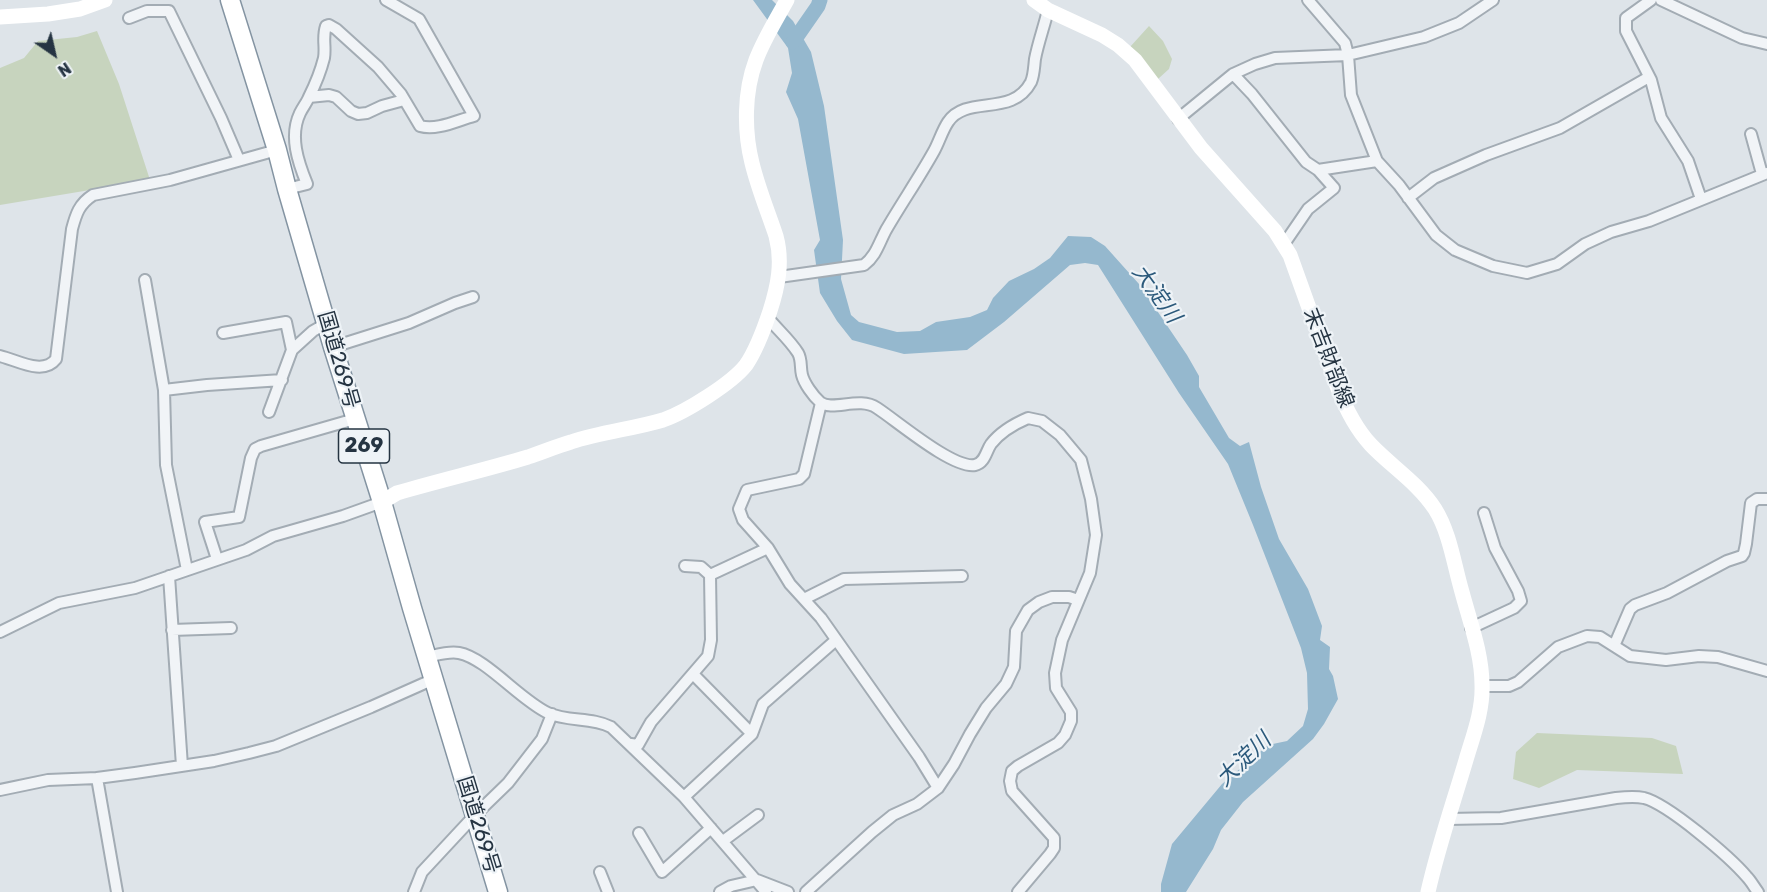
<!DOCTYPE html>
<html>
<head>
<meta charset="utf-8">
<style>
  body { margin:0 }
  #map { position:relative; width:1767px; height:892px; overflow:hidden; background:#dee4e9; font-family:Rubik,sans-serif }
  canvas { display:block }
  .north { position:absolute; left:24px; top:24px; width:60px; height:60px; -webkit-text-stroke:4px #eef3f7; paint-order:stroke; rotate:146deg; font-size:16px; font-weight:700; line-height:24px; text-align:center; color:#253442 }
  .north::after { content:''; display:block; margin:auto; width:21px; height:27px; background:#253442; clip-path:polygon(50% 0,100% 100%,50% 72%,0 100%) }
</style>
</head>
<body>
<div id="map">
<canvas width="1767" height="892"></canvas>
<div class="north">N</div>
</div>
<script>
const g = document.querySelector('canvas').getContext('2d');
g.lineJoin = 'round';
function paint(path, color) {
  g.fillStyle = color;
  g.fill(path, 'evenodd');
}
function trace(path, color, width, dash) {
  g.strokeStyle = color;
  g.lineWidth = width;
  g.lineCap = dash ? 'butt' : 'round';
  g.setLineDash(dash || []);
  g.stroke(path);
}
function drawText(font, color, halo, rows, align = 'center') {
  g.font = font + ' Rubik,"Noto Sans JP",sans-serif';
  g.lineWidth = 4.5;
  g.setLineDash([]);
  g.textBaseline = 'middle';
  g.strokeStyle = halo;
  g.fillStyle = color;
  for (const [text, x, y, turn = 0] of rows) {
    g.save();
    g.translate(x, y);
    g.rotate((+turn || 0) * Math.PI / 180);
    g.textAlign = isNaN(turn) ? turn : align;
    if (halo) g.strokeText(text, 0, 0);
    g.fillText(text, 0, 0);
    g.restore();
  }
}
const green = new Path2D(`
  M1149,26L1163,41L1172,59L1169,69L1158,79L1130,47Z
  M97,31L119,84L150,180L0,205V68L24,58L38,41L77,37Z
  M1537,733L1652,738L1676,746L1683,774L1577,770L1539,788L1513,779L1516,752Z`);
const water = new Path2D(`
  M753,0H772L793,21L811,52L824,106L843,240L841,279L851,315L859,322L897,332L920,331L936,322L970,317L987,310L993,298L1009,281L1034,269L1050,258L1068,236L1091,237L1105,246L1139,284L1187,355L1199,376V387L1229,438L1240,446L1249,442L1261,487L1279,539L1308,589L1322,626L1320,640L1330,647L1329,669L1333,676L1338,699L1324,724L1313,739L1243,802L1221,830L1213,849L1186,892H1161V884L1172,844L1222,784L1268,745L1287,741L1303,726L1308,709L1307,673L1301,648L1253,525L1228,464L1179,393L1098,265L1085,263L1070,265L1004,322L967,350L904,354L852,340L837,321L820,293L814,250L820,240L798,119L786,92L792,73L788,48Z`);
const river = new Path2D(`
  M793,42L818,6L820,0`);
const street = new Path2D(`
  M1308,0L1345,43L1348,55L1351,95L1377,161L1399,185L1436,235L1455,250L1493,266L1527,273L1557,264L1585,244L1611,232L1649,221L1767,173
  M1651,0L1626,18V31L1651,80L1661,118L1688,161L1701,199
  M1661,0L1742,38L1767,44
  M129,18L147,11H169L221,118L239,160
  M1233,74L1252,94L1306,162L1318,170L1377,161
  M309,97L329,95L336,97L351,111L358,114L367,113L382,106L404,100
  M1178,119L1233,74L1255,64L1275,58L1348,55L1424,37L1459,23L1493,0
  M1751,134L1762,174
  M287,189L307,184C298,162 289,136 300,113C303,107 307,102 309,97C315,85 321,70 324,58C326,46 322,38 326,26L329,25L336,29L378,67L401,94L420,126C437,131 458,120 474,116L419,19L386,0
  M1408,198L1434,178L1486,155L1560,128L1649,77
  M1284,244L1308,209L1334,188L1318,170
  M779,277L864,265C876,256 879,243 886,230C901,204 919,178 934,151C939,142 942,131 948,122C967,94 1012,118 1031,82C1034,75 1034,67 1035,59C1038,43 1044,27 1048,10
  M145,280L164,390L166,465L187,570
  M768,318C777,329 790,340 798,353C802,360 800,367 802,375C804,383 813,396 820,402C832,412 859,396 877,408C897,421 953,469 975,465C985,463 986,451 991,444C1001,431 1014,424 1028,418L1042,421L1060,435L1081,460L1091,499L1096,535L1090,573L1062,640L1055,673L1056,688L1071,712V721L1065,735L1058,743L1018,766L1012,771L1010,781L1012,791L1054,838V848L1050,854L1018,892
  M223,333L286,322L292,350
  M333,347L409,323L455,303L473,297
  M0,356C17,360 43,376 56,359L72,229C76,214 79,204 93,195L170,180L277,150
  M164,390L207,385L282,380
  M821,403L804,474L799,479L747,490L739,509L743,520L768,548L790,584L821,618L919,757L938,788
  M269,412L292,350L313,331L327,323
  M217,559L205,522L239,517L251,458L255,449L261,446L355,419
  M710,575L768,548
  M169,576L182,766
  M804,599L844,579L962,576
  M1471,628L1514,608L1521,601L1518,591L1495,548L1484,513
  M172,630L231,628
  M0,632L59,603L135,588L246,550L273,536L343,516L382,502
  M1614,646L1630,609L1635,605L1667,593L1727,561L1742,556L1744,553L1746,544L1751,503L1757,499H1767
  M427,657C437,655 448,651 459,653C486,658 520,700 548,713C568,722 592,717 611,727L684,797L766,892
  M693,674L752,734
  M1482,686H1509L1518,682L1558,647L1587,636L1600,637L1630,656L1666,660L1699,656L1718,657L1767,671
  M631,744L638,745L651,722L708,656L711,640L710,575L701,567L685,566
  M97,778L117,892
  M0,790L48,780L97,778L135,773L214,761L249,753L276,746L371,707L434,679
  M684,797L752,734L763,704L836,640
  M1448,819L1501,818L1616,798C1625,797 1635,796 1644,798C1668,804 1730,857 1747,877C1751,881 1754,887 1758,892
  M639,833L662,872L711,828
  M723,841L758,815
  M600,872L608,892
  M414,892L422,872L475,815L508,783L542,739L552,714
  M720,892L731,886L757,880L788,892
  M806,892L872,832L893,815L917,804L938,788L954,764L970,734L986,708L1006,684L1014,667L1016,631L1028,610L1039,602L1052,597H1069L1078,600`);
const secondary = new Path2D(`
  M1034,0L1048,10L1102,35L1118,45L1135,60L1201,148L1275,231L1290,255L1337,386C1345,407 1355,428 1371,445C1392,467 1418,483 1435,509C1450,533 1454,565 1462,592C1470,622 1482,654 1482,685C1483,711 1473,736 1466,760C1453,804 1438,847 1428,892
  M0,17L48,14L80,9L105,0
  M382,502L397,493C441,480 485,470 528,457C543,452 557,446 571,442C601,432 633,429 663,420C686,412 732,383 746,365C757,349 764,329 770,311C778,286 783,262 776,236C768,212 758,188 752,163C744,131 744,92 756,60C764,39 776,20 787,0`);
const highway = new Path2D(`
  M230,0L277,150L287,189L333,347L382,502L412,608L498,892`);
const shields = [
  [364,446,51]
];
const shieldNames = [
  ["269",364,446]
];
const streetNames = [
  ["末吉財部線",1328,358,69],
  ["国道269号",338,360,74],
  ["国道269号",478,825,73]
];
const waterNames = [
  ["大淀川",1156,294,54],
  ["大淀川",1244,760,-44]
];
paint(green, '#c7d4be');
paint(water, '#95b8ce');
trace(river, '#95b8ce', 15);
trace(street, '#a3acb4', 14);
trace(highway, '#8494a2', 21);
trace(street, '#f1f4f7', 10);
trace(secondary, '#fff', 15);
trace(highway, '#fff', 18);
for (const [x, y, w] of shields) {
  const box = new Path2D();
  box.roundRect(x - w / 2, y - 17, w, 34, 4.5);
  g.fillStyle = '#eef3f7';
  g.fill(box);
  trace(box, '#253442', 1.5);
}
drawText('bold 20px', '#253442', null, shieldNames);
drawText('21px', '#253442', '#eef3f7', streetNames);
drawText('italic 22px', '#2b597b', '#eef3f7', waterNames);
</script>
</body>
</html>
